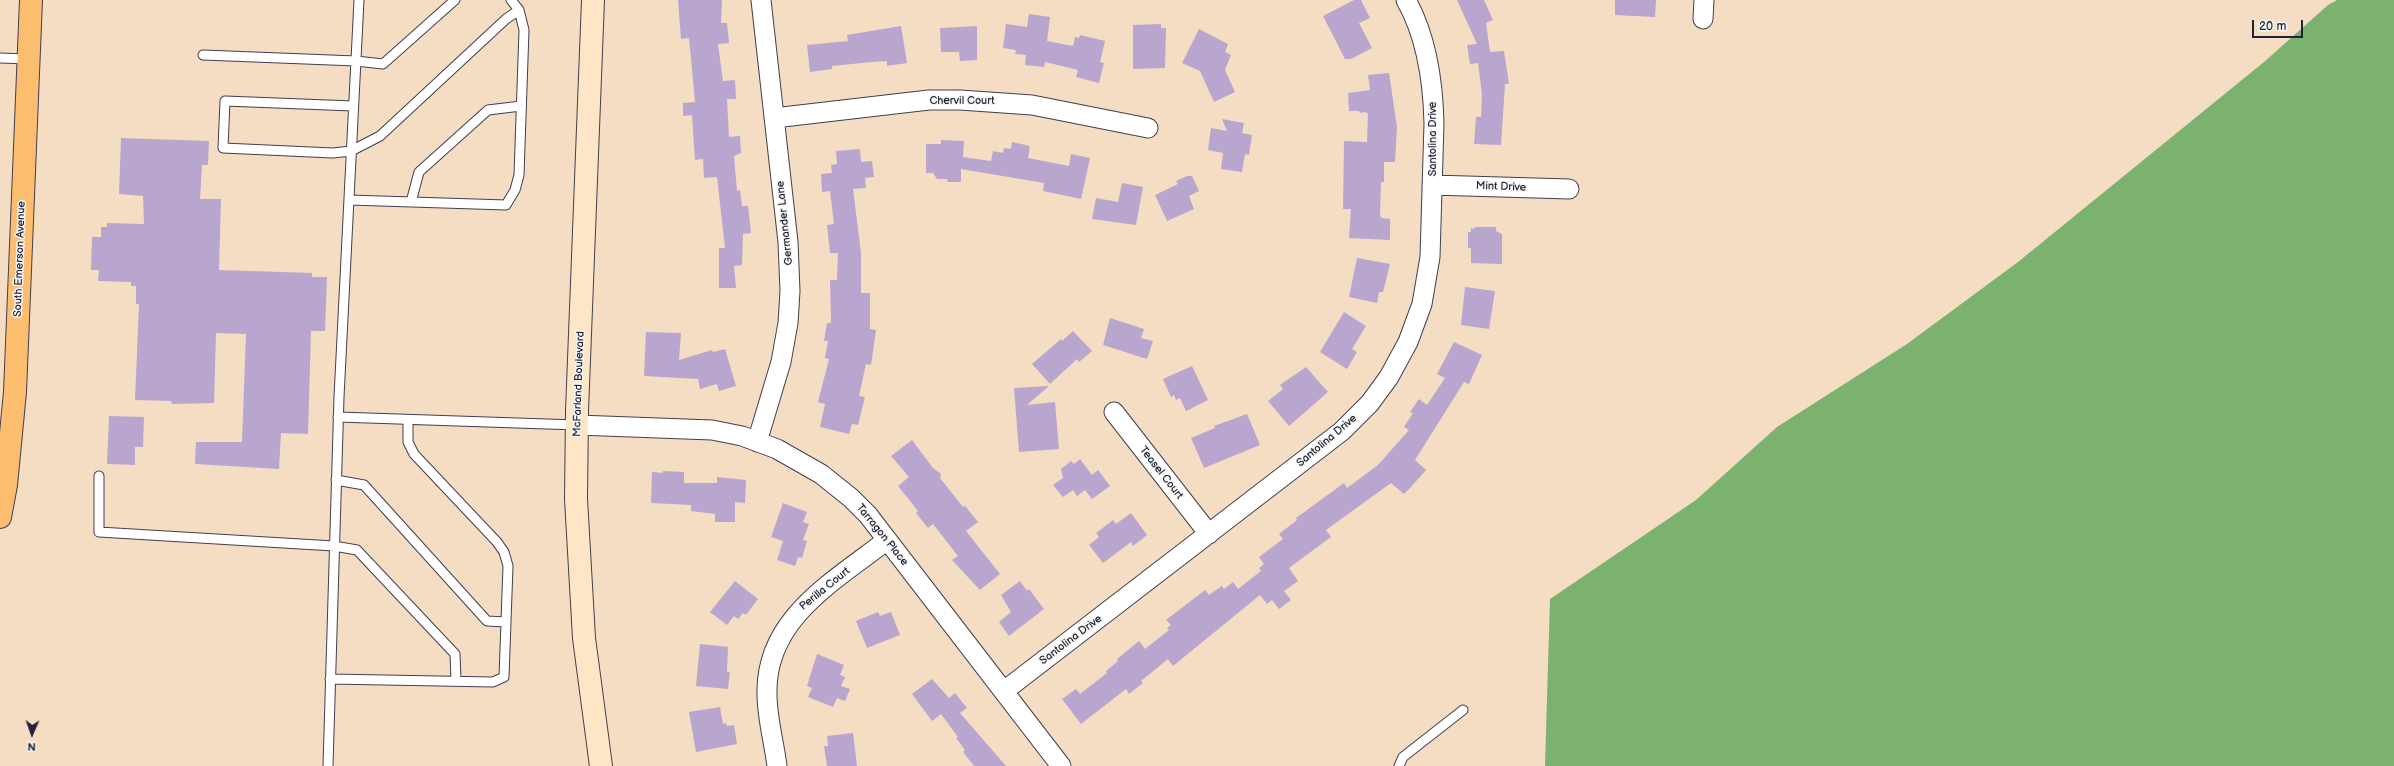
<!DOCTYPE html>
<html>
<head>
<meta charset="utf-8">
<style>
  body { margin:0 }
  #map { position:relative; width:2394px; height:766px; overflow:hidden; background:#f4ddc3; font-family:"Balsamiq Sans",sans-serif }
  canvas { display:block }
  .north { position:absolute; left:12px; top:714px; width:40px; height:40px; -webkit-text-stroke:3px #f6f6f2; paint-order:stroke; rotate:182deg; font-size:11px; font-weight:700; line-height:16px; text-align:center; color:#22223b }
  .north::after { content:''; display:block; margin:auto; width:14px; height:18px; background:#22223b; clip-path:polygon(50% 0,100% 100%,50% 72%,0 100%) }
  .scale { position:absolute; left:2252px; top:20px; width:51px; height:18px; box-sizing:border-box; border:2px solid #22223b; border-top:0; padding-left:5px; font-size:12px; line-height:14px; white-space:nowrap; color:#22223b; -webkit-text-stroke:3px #f6f6f2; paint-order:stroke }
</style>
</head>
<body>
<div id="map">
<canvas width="2394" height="766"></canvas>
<div class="north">N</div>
<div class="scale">20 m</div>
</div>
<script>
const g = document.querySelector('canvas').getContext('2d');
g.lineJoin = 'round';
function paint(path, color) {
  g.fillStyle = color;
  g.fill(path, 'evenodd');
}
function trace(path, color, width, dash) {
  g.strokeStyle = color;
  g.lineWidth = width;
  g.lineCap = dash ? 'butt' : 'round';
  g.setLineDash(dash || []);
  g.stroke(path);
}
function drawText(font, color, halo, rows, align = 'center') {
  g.font = font + ' "Balsamiq Sans",sans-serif';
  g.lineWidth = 3;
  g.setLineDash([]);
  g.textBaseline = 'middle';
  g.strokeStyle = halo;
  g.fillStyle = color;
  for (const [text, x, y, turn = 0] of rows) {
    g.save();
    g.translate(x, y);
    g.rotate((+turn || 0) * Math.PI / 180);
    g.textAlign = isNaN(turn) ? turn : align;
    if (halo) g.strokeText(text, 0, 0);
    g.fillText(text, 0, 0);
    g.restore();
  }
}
const forest = new Path2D(`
  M2337,0H2394V766H1545L1550,599L1696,500L1777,427L1907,344L2018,262L2264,62L2328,5Z`);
const building = new Path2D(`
  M678,0H722L721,23H727L729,43L718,44L723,81L735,80L736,99H727L729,137L740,136L741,153L734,156L737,191L740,190L742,206H748L751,233L743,234L742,265L734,266L736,288H719V248H725L717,177L704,178L703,159L695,160L692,115L683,116V103L695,102L689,38L681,39Z
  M1354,0H1361L1370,18L1359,23L1372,48L1351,59H1345L1323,16Z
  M1457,0H1484L1493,20L1486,23L1490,52L1504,51L1509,84H1505L1501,145L1474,144L1476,117H1481L1482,95L1478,63L1470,64L1467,45L1477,44Z
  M1615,0H1656L1655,17L1615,15Z
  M1029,14L1050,17L1047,41L1073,46L1075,37L1079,38L1080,35L1105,41L1100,62L1104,63L1099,83L1076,77L1078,70L1045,62L1044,67L1025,65L1026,55L1015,54L1016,50L1003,48L1006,24L1027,27Z
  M1161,24V28H1166L1165,68L1133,69V25Z
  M901,26L907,63L887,66V61L872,62L832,66V69L810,72L807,45L848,41L847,35Z
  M977,26V60L960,61L959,52H941L940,28Z
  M1199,29L1228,44L1225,52L1231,55L1225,70L1235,92L1214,102L1200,71L1182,63Z
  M1389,73L1397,127L1395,162H1384V182H1381L1380,213L1381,218L1390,219V240L1349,238L1351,209H1343L1344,141L1367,142L1368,114L1366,112L1360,113L1359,111H1349L1348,93L1370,90L1368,75Z
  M1222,119L1244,123L1242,133L1252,135L1249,155L1245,154L1242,172L1221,169L1223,153L1208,150L1211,128L1227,131Z
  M121,138L209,141L208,165H202L200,199H221L219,270L312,273V277H327L325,331H311L308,434L281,433L279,469L195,464L196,442H242L246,334L216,333L214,403L172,404L171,401L135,400L139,304H136V286H131V282L98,281L99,270H91L92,237H101V227H107V223L144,224L143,196L119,194Z
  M941,140L964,141L963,157L991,161L993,151L1003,153L1004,148L1011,149L1012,142L1030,146L1028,158L1069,166L1071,154L1090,158L1081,199L1043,191L1044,183L961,169V182H948L947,179H937L933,173H926V144H941Z
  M860,149L861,162L872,161L874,177L865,178L866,188L853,189L861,253V293H870V329L876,330L871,365L866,364L859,396L865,397L858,425L852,424L849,434L820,427L825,404L818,402L829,359L825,358L828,341H824L827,323H831L830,280H837L838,253H830L827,225L834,224L830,191L822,192L821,174L832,173L831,165L837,164L836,151Z
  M1187,176H1192L1199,191L1189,196L1194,209L1167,221L1155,195L1178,184L1176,181Z
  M1122,183L1143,187L1136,225L1092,219L1096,198L1118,202Z
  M1475,227H1496V231L1502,234V264L1471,263V248H1468V232H1471V228L1474,229Z
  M1357,258L1390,264L1383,292H1379L1377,303L1349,297Z
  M1465,287L1495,291L1489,329L1461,325Z
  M1344,312L1366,326L1352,349L1357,352L1347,369L1320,352Z
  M1110,318L1144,329L1141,338L1153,341L1147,359L1103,345Z
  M1073,331L1092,351L1079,362L1077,359L1050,384L1032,364L1061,339L1062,341Z
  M646,332L681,333L679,360L712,350L713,352L725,349L736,386L719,391L717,384L700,389L698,379L644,376Z
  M1454,342L1482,355L1469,384L1464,382L1415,460L1426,470L1411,487L1404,494L1391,483L1326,530L1331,537L1289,568L1298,581L1284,591L1291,600L1279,609L1272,600L1267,604L1260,595L1173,666L1168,659L1141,681L1143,683L1129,694L1126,689L1081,724L1062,699L1076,689L1080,694L1107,673L1106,671L1118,661L1117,659L1139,641L1145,649L1169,630L1167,628L1171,625L1166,620L1205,590L1209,595L1222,586L1224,589L1233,582L1238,589L1261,571L1259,568L1264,564L1259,557L1283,539L1279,534L1297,520L1296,518L1344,483L1347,488L1378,465L1409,430L1404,427L1413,413L1410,412L1419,399L1427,405L1445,378L1437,374Z
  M1192,366L1208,400L1186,411L1180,398L1176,400L1174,395L1171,397L1163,379Z
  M1306,367L1328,392L1289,426L1268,401L1283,389L1280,385Z
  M1049,386L1027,405L1055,402L1059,449L1019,452L1014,388Z
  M1247,414L1260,445L1204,468L1191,438L1215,428L1214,426Z
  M109,416L144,417L143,447H135V465L107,464Z
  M912,440L933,468L941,474L940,478L963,507L965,506L978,522L966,531L1000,574L980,590L952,560L958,556L933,524L928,528L916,513L918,511L898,486L909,477L891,456Z
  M1080,459L1092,475L1098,470L1110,486L1092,499L1085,490L1077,496L1073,490L1063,497L1053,485L1063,478L1061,469L1071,461L1074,464Z
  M663,471L684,472V483H717V477L746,480L745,503L735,502V522H715V514L691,511V505L651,503L652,472L663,473Z
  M783,503L807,512L803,522L809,524L803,540L807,541L802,558L798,557L795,566L777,560L783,541L771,537Z
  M1131,513L1147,535L1133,546L1131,542L1103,563L1089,545L1099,537L1096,533L1113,520L1116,524Z
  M735,581L758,599L746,615L743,613L738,619L734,616L727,625L710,612Z
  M1020,581L1027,591L1029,589L1044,609L1009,636L999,622L1011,612L1001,595Z
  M878,612L880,616L891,612L900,635L867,648L856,621Z
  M700,644L728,647L727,672H730L728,689L696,686Z
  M817,654L844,665L840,675L845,677L841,686L850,689L845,701L837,698L833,707L808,697L812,688L807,686Z
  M932,679L949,698L955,693L967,708L960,713L1006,766H974L963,752L965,750L956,738L958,737L941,714L932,721L912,694Z
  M720,707L723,724L726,723L727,726L734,725L737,744L696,752L689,712Z
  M853,733L857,766H827L824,746H828L827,736Z`);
const lane = new Path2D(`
  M203,55L356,61L383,64L455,0
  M0,58L28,59
  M353,106L225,101L223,148L333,153L351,151L380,136L506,19L519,10
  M349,200L506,205L515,190L519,175L524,30L519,10L511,0
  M411,202L419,172L488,110L521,106
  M338,417L577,425
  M99,476V532L334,546L357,550L455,654L456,681
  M336,480L364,485L487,621L506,622
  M330,679L493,682L504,677L508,566L504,552L497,542L414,454L408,442V420
  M328,766L339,397L359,0
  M1399,766L1403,757L1463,710`);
const street = new Path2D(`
  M1703,19L1704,0
  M774,118L929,100H960L1032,105L1148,128
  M1432,185L1569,189
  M1114,412L1209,534
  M577,425L712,430L742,436L777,449L821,474L851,498L868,515L1061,766
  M757,442L781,362L788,323L790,291L788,242L761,0
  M1004,691L1342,431L1370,403L1389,377L1408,342L1422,304L1430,257L1434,123C1433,81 1427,37 1406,0
  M777,766C774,742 767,718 767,694C765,618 835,581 887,540`);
const secondary = new Path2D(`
  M593,0L577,411L576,499L584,638L601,766`);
const primary = new Path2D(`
  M0,517L6,485L15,392L31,0`);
const streetNames = [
  ["Chervil Court",962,101],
  ["Santolina Drive",1433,139,-90],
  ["Mint Drive",1501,187,2],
  ["Germander Lane",785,223,-96],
  ["South Emerson Avenue",20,259,-88],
  ["McFarland Boulevard",579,384,-88],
  ["Santolina Drive",1327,441,-40],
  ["Teasel Court",1161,473,52],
  ["Tarragon Place",882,535,51],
  ["Perilla Court",825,589,-39],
  ["Santolina Drive",1071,640,-37]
];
paint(forest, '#7cb26f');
paint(building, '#b8a6cf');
trace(lane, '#423e4f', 11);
trace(street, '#423e4f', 21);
trace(secondary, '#423e4f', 24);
trace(primary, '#423e4f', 24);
trace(lane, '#fff', 9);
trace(street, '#fff', 19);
trace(secondary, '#fee5c5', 22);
trace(primary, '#fcbd6f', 22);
drawText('11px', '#22223b', '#f6f6f2', streetNames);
</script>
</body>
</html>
